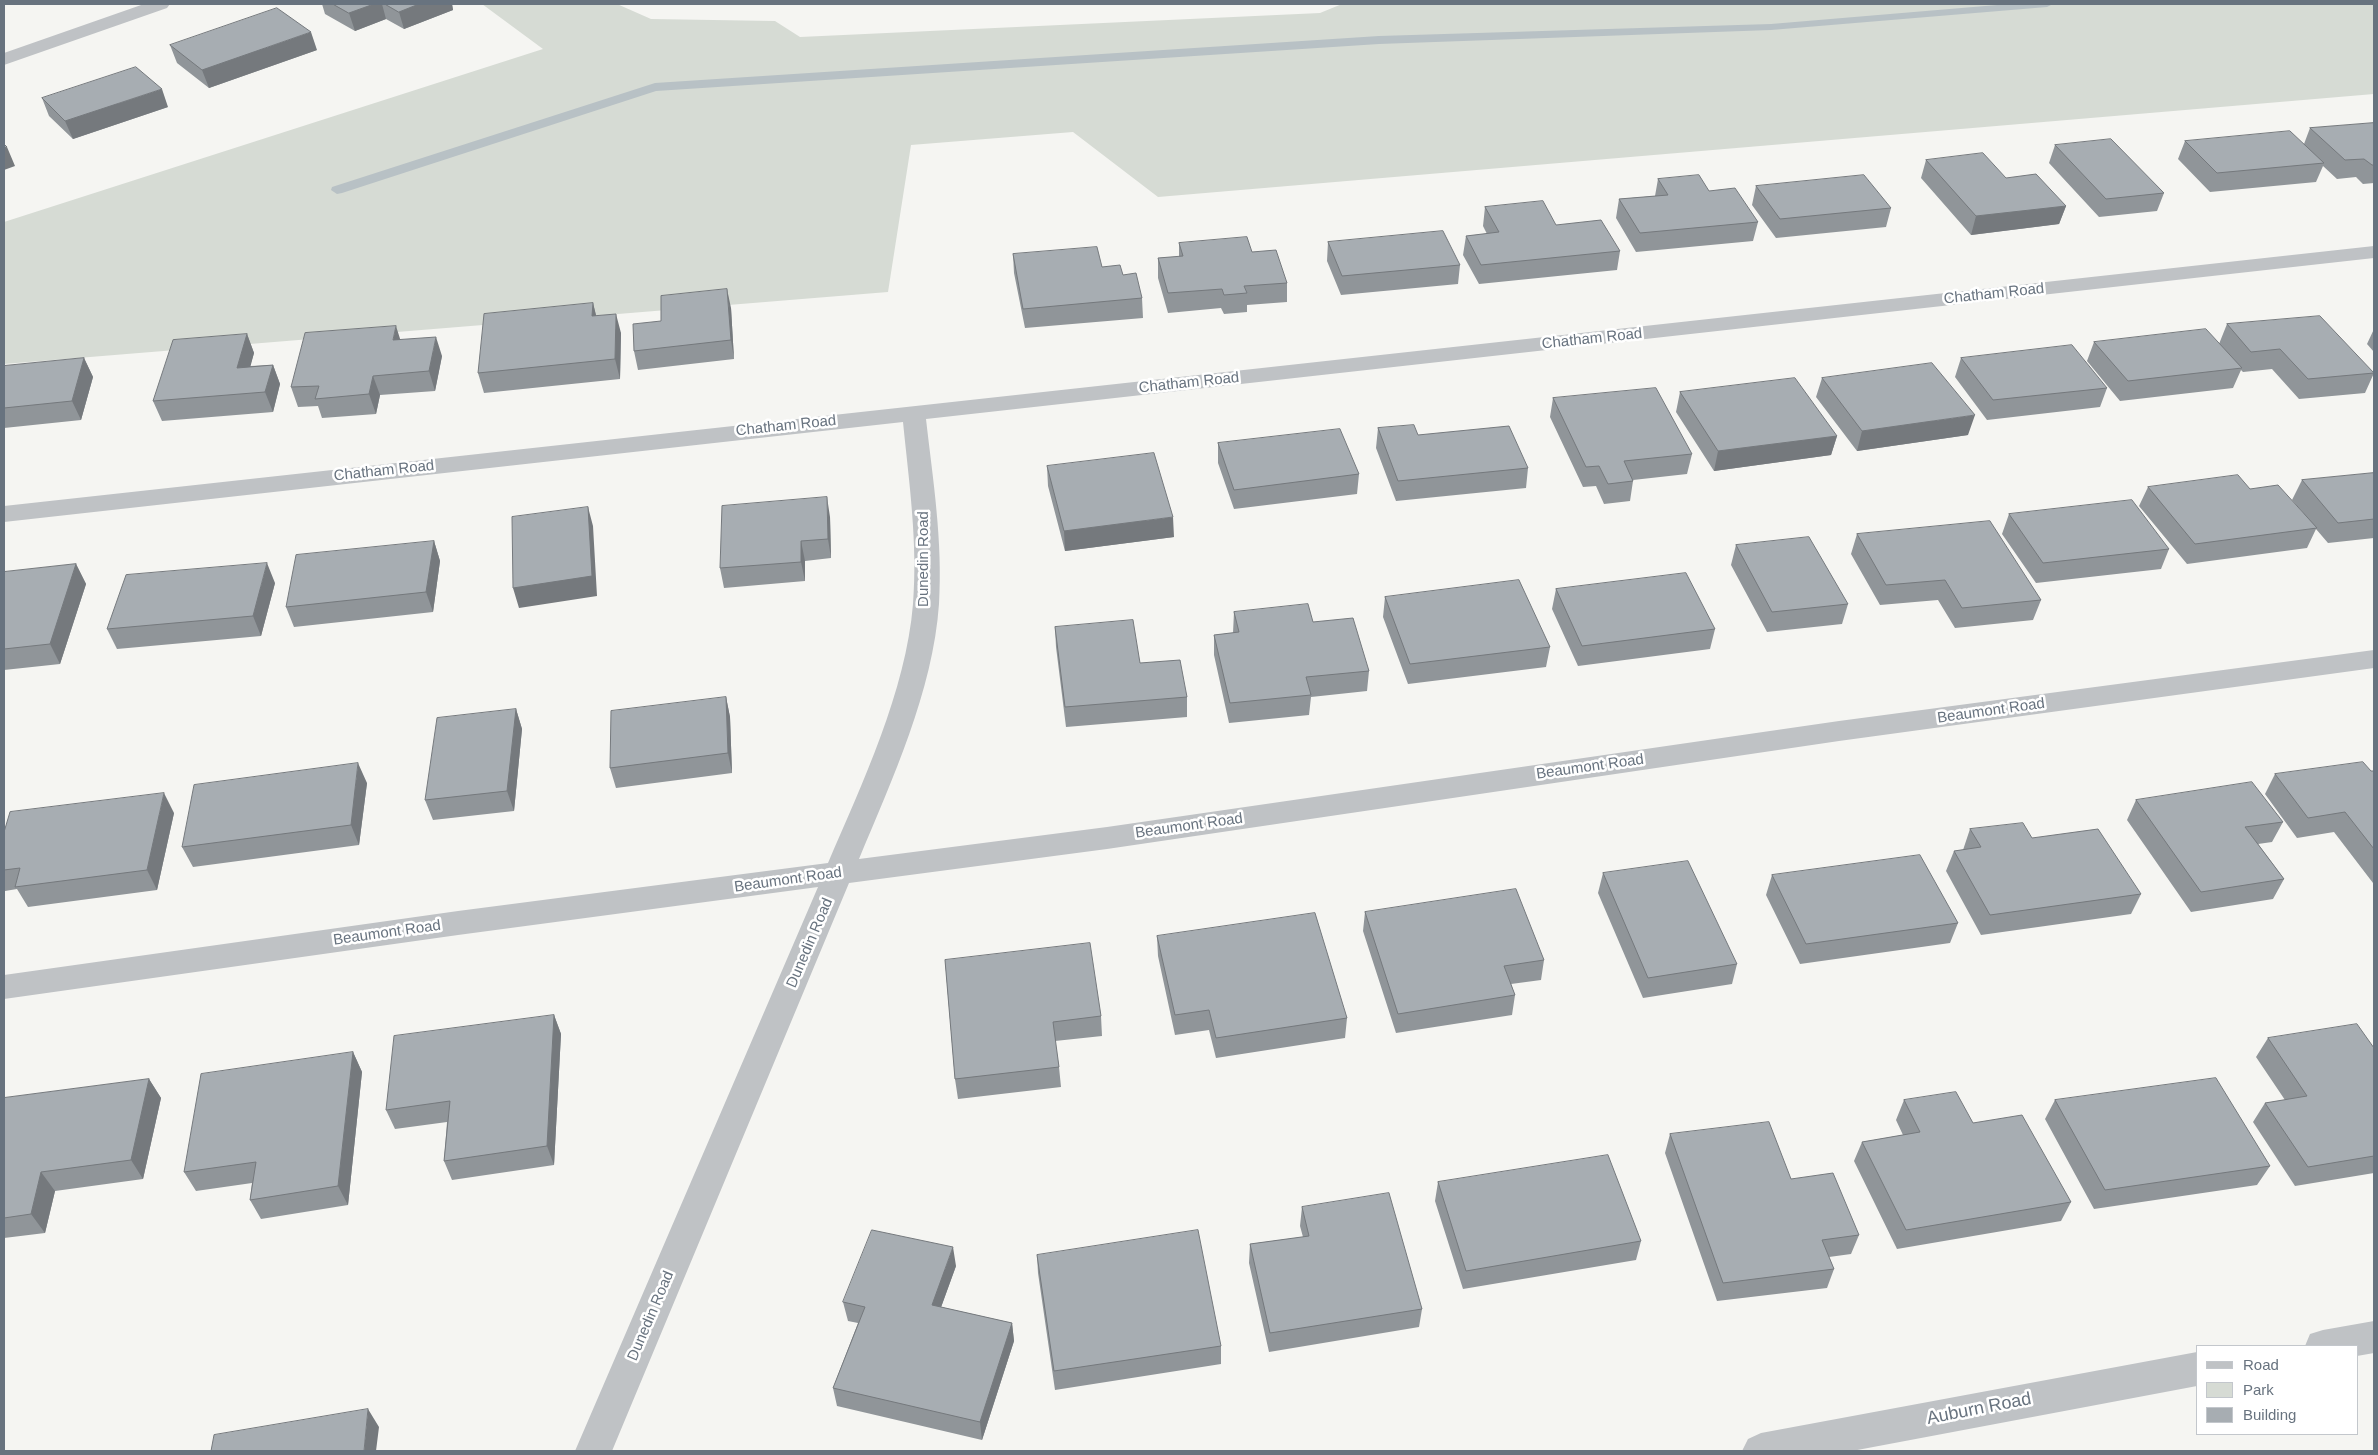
<!DOCTYPE html>
<html>
<head>
<meta charset="utf-8">
<style>
  body { margin:0 }
  #map { position:relative; width:2378px; height:1455px; overflow:hidden; background:#f5f5f2; font-family:Arial,sans-serif }
  canvas { display:block }
  .frame { position:absolute; inset:0; border:5px solid #68737f; pointer-events:none }
  .legend { position:absolute; left:2196px; top:1345px; width:162px; height:90px; box-sizing:border-box; background:#fff; border:1px solid #c3c7cc; margin:0; padding:6px 9px; list-style:none; font-size:15px; color:#68737f }
  .legend li { display:flex; align-items:center; gap:10px; height:25px }
  .legend b { width:25px; border:1px solid #c3c7cc }
</style>
</head>
<body>
<div id="map">
<canvas width="2378" height="1455"></canvas>
<div class="frame"></div>
<ul class="legend">
<li><b style="height:6px;background:#bfc2c5"></b>Road</li>
<li><b style="height:14px;background:#d6dbd4"></b>Park</li>
<li><b style="height:14px;background:#a7adb2"></b>Building</li>
</ul>
</div>
<script>
const g = document.querySelector('canvas').getContext('2d');
g.lineJoin = 'round';
function paint(path, color) {
  g.fillStyle = color;
  g.fill(path, 'evenodd');
}
function trace(path, color, width, dash) {
  g.strokeStyle = color;
  g.lineWidth = width;
  g.lineCap = dash ? 'butt' : 'round';
  g.setLineDash(dash || []);
  g.stroke(path);
}
function drawText(font, color, halo, rows, align = 'center') {
  g.font = font + ' Arial,sans-serif';
  g.lineWidth = 5;
  g.setLineDash([]);
  g.textBaseline = 'middle';
  g.strokeStyle = halo;
  g.fillStyle = color;
  for (const [text, x, y, turn = 0] of rows) {
    g.save();
    g.translate(x, y);
    g.rotate((+turn || 0) * Math.PI / 180);
    g.textAlign = isNaN(turn) ? turn : align;
    if (halo) g.strokeText(text, 0, 0);
    g.fillText(text, 0, 0);
    g.restore();
  }
}
const green = new Path2D(`
  M482,4H617L651,19L775,21L800,37L1320,13L1342,4H2374V94L1158,197L1073,132L911,145L888,292L4,364V222L543,49Z`);
const stream = new Path2D(`
  M2009,4H2053L2047,7L1771,30L1379,44L656,91L342,193L337,194L331,190L332,187L655,83L1379,36L1771,24Z`);
const street = new Path2D(`
  M144,4H170L167,8L4,65V53Z
  M2374,246V258L926,419C933,480 943,542 939,604C933,691 892,780 859,859L1107,827L1839,721L2374,650V668L1839,741L1107,849L849,883L612,1451H575L818,887L458,935L4,999V975L458,911L828,863C862,784 906,691 913,604C918,543 909,482 903,422L4,522V506Z
  M2374,1321V1353L2357,1356V1346H2305L2310,1334L2323,1330Z
  M2197,1352V1386L1852,1451H1742L1748,1439L1761,1433Z`);
const wall = new Path2D(`
  M322,4H452L453,10L404,29L386,19L355,31L325,14Z
  M170,45L317,50L209,88L177,63Z
  M42,98L168,107L73,139L49,116Z
  M2374,123V183L2363,184L2356,177L2337,179L2323,166L2316,182L2210,192L2178,159L2185,141L2304,144L2310,128Z
  M2055,145L2164,193L2157,211L2099,217L2049,163Z
  M1926,160L2006,178L2066,206L2059,224L1971,235L1921,178Z
  M1658,179L1709,191L1758,222L1753,241L1636,252L1616,218L1619,199L1655,196Z
  M1756,186L1891,208L1886,227L1776,238L1752,205Z
  M1485,207L1556,225L1620,251L1617,270L1479,284L1463,255L1466,236L1487,234L1483,226Z
  M1328,242L1460,265L1458,284L1341,295L1327,261Z
  M1179,243L1252,252L1287,283V302L1247,305V312L1224,314L1221,308L1168,313L1158,278V258L1179,257Z
  M1013,254L1102,267L1142,298L1143,318L1025,328L1014,273Z
  M593,303L596,316L621,333L620,379L484,393L478,373Z
  M731,308L734,359L638,370L634,351L661,321Z
  M2227,324L2374,373L2365,393L2299,399L2272,369L2243,372L2241,370L2233,388L2120,401L2087,361L2094,342L2219,344Z
  M2374,329V352L2367,344Z
  M247,334L254,353L250,366L273,365L280,384L273,412L162,421L153,401Z
  M401,340L442,356L435,391L380,395L376,414L322,418L318,406L298,407L291,387Z
  M84,358L93,377L81,420L4,428V366Z
  M1961,358L2107,388L2100,407L1987,420L1955,377Z
  M1822,378L1968,435L1857,451L1816,397Z
  M1680,392L1837,436L1831,455L1714,471L1676,412Z
  M1553,398L1692,454L1687,474L1633,480V481L1630,501L1604,504L1596,486L1583,487L1550,417Z
  M1378,428L1418,435L1528,468L1526,488L1396,501L1376,448Z
  M1218,443L1359,474L1357,494L1234,509L1218,463Z
  M1047,466L1174,537L1065,551L1048,486Z
  M2374,473V538L2328,543L2316,529L2307,548L2187,564L2139,506L2148,487L2250,489L2304,514L2292,500L2302,480Z
  M2009,514L2169,549L2161,569L2036,583L2002,534Z
  M830,517L831,558L805,561V581L724,588L720,568Z
  M1857,534L2041,600L2033,620L1955,628L1938,600L1880,605L1851,554Z
  M434,541L440,561L433,612L294,627L286,607Z
  M1736,545L1848,604L1842,624L1767,632L1731,565Z
  M76,564L86,584L60,664L4,670V572Z
  M275,583L261,636L117,649L107,629Z
  M1556,589L1715,629L1710,649L1578,666L1552,609Z
  M1385,597L1550,647L1546,667L1408,684L1383,617Z
  M1234,612L1313,622L1369,671L1367,691L1311,697L1309,715L1229,723L1214,655V635L1233,633Z
  M1055,627L1140,663L1187,697V717L1066,727L1056,647Z
  M726,697L730,717L732,773L616,788L610,768Z
  M516,709L522,729L514,811L433,820L425,800Z
  M2374,771V883H2373L2334,832L2297,838L2265,794L2275,774Z
  M367,783L359,845L193,867L182,847Z
  M2136,800L2283,822L2272,842L2258,844L2284,879L2273,899L2191,912L2127,820Z
  M174,813L157,890L28,907L17,889L5,891L4,889V832Z
  M1970,829L2032,838L2141,894L2131,914L1981,935L1946,871L1954,851L1963,850Z
  M1603,873L1737,964L1732,984L1643,998L1598,893Z
  M1772,875L1958,923L1950,943L1800,964L1766,895Z
  M1365,912L1544,960L1541,980L1511,984L1515,995L1512,1015L1396,1033L1363,931Z
  M1157,936L1347,1018L1345,1038L1216,1058L1209,1030L1175,1035L1158,956Z
  M945,960L1101,1016L1102,1036L1055,1041L1059,1067L1061,1087L958,1099L955,1079Z
  M554,1015L561,1034L554,1165L452,1180L444,1161L447,1122L395,1129L386,1110Z
  M2268,1038L2374,1048V1173L2295,1186L2253,1122L2265,1103L2285,1100L2256,1057Z
  M353,1052L362,1072L348,1205L261,1219L250,1200L252,1183L196,1191L184,1172Z
  M149,1079L161,1098L143,1179L55,1191L45,1233L4,1238V1098Z
  M1904,1100L1973,1123L2071,1202L2061,1221L1897,1249L1854,1161L1862,1142L1903,1135L1896,1120Z
  M2055,1100L2270,1166L2257,1185L2094,1209L2045,1119Z
  M1670,1134L1791,1179L1859,1235L1851,1254L1829,1257L1834,1269L1827,1288L1717,1301L1665,1153Z
  M1438,1182L1641,1241L1636,1260L1463,1289L1435,1201Z
  M1302,1207L1422,1309L1419,1327L1269,1352L1249,1263L1250,1244L1303,1237L1300,1226Z
  M1037,1255L1221,1346V1364L1055,1390L1038,1273Z
  M956,1266L941,1307L1012,1323L1014,1341L982,1440L837,1406L833,1388L858,1323L848,1321L843,1302Z`);
const shadedWall = new Path2D(`
  M374,4H382L386,19L355,31L349,13Z
  M419,4H452L453,10L404,29L399,12Z
  M311,32L317,50L209,88L202,70Z
  M162,89L168,107L73,139L65,121Z
  M7,147L15,166L4,170V148Z
  M2066,206L2059,224L1971,235L1976,216Z
  M727,289L731,308L734,359L731,340Z
  M593,303L598,323L592,316Z
  M616,314L621,333L620,379L615,359Z
  M396,326L402,345L393,340Z
  M247,334L254,353L245,387L237,368Z
  M436,337L442,356L435,391L429,371Z
  M84,358L93,377L81,420L72,401Z
  M273,365L280,384L273,412L265,392Z
  M373,376L380,395L376,414L369,394Z
  M1975,415L1968,435L1857,451L1862,431Z
  M1837,436L1831,455L1714,471L1718,451Z
  M827,497L830,517L831,558L828,539Z
  M588,507L593,526L597,596L519,608L513,588Z
  M1173,517L1174,537L1065,551L1064,531Z
  M434,541L440,561L433,612L426,592Z
  M801,541L805,561V581L801,562Z
  M267,563L275,583L261,636L253,616Z
  M76,564L86,584L60,664L50,644Z
  M726,697L730,717L732,773L728,753Z
  M516,709L522,729L514,811L507,791Z
  M358,763L367,783L359,845L351,825Z
  M164,793L174,813L157,890L147,870Z
  M554,1015L561,1034L554,1165L547,1146Z
  M353,1052L362,1072L348,1205L338,1186Z
  M149,1079L161,1098L143,1179L131,1160Z
  M41,1172L55,1191L45,1233L31,1214Z
  M953,1247L956,1266L935,1324L932,1305Z
  M1012,1323L1014,1341L982,1440L980,1422Z
  M368,1409L379,1427L376,1451H364Z`);
const building = new Path2D(`
  M333,4H374L349,13Z
  M385,4H419L399,12Z
  M277,8L311,32L202,70L170,45Z
  M136,67L162,89L65,121L42,98Z
  M2374,123V165H2372L2364,159L2345,160L2310,128Z
  M2290,131L2324,163L2217,173L2185,141Z
  M2111,139L2164,193L2106,199L2055,145Z
  M4,144L7,147L4,148Z
  M1983,153L2006,178L2036,174L2066,206L1976,216L1926,160Z
  M1699,175L1709,191L1735,188L1758,222L1640,233L1619,199L1668,195L1658,179Z
  M1864,175L1891,208L1780,219L1756,186Z
  M1543,201L1556,225L1601,220L1620,251L1481,265L1466,236L1499,232L1485,207Z
  M1443,231L1460,265L1342,276L1328,242Z
  M1247,237L1252,252L1276,250L1287,283L1244,286L1247,293L1224,295L1222,289L1168,293L1158,258L1183,256L1179,243Z
  M1097,247L1102,267L1120,265L1123,275L1136,273L1142,298L1023,309L1013,254Z
  M727,289L731,340L634,351L633,324L661,321V296Z
  M593,303L592,316L616,314L615,359L478,373L484,314Z
  M2320,316L2374,373L2308,379L2280,349L2251,352L2227,324Z
  M396,326L393,340L436,337L429,371L373,376L369,394L315,399L319,386L291,387L305,333Z
  M2206,329L2242,368L2128,381L2094,342Z
  M247,334L237,368L273,365L265,392L153,401L173,340Z
  M2072,345L2107,388L1993,400L1961,358Z
  M84,358L72,401L4,408V366Z
  M1932,363L1975,415L1862,431L1822,378Z
  M1795,378L1837,436L1718,451L1680,392Z
  M1656,388L1692,454L1624,461L1633,481L1608,484L1599,466L1586,467L1553,398Z
  M1414,425L1418,435L1509,426L1528,468L1398,481L1378,428Z
  M1340,429L1359,474L1234,490L1218,443Z
  M1154,453L1173,517L1064,531L1047,466Z
  M2374,473V519L2338,523L2302,480Z
  M2238,475L2250,489L2278,485L2317,528L2195,544L2148,487Z
  M827,497L828,539L801,541V562L720,568L722,506Z
  M2132,500L2169,549L2043,563L2009,514Z
  M588,507L592,576L513,588L512,517Z
  M1990,521L2041,600L1962,608L1945,580L1886,585L1857,534Z
  M1809,537L1848,604L1772,612L1736,545Z
  M434,541L426,592L286,607L296,555Z
  M267,563L253,616L107,629L126,575Z
  M76,564L50,644L4,649V572Z
  M1686,573L1715,629L1582,646L1556,589Z
  M1519,580L1550,647L1410,664L1385,597Z
  M1308,604L1313,622L1353,618L1369,671L1306,677L1311,695L1230,703L1214,635L1239,632L1234,612Z
  M1133,620L1140,663L1180,660L1187,697L1065,707L1055,627Z
  M726,697L728,753L610,768L611,711Z
  M516,709L507,791L425,800L437,718Z
  M2363,762L2371,771H2374V849L2345,812L2308,818L2275,774Z
  M358,763L351,825L182,847L194,785Z
  M2252,782L2283,822L2245,827L2284,879L2201,892L2136,800Z
  M164,793L147,870L15,887L20,868L4,870V832L10,812Z
  M2023,823L2032,838L2098,829L2141,894L1990,915L1954,851L1981,847L1970,829Z
  M1920,855L1958,923L1806,944L1772,875Z
  M1688,861L1737,964L1648,978L1603,873Z
  M1516,889L1544,960L1504,966L1515,995L1398,1014L1365,912Z
  M1315,913L1347,1018L1216,1038L1209,1010L1175,1015L1157,936Z
  M1090,943L1101,1016L1053,1022L1059,1067L955,1079L945,960Z
  M554,1015L547,1146L444,1161L450,1101L386,1110L394,1036Z
  M2357,1024L2374,1048V1156L2308,1167L2265,1103L2307,1096L2268,1038Z
  M353,1052L338,1186L250,1200L256,1162L184,1172L201,1074Z
  M2216,1078L2270,1166L2105,1190L2055,1100Z
  M149,1079L131,1160L41,1172L31,1214L4,1218V1098Z
  M1956,1092L1973,1123L2022,1115L2071,1202L1906,1230L1862,1142L1920,1132L1904,1100Z
  M1769,1122L1791,1179L1833,1173L1859,1235L1822,1240L1834,1269L1723,1283L1670,1134Z
  M1608,1155L1641,1241L1466,1271L1438,1182Z
  M1389,1193L1422,1309L1270,1333L1250,1244L1309,1236L1302,1207Z
  M872,1230L953,1247L932,1305L1012,1323L980,1422L833,1388L865,1307L843,1302Z
  M1198,1230L1221,1346L1054,1371L1037,1255Z
  M368,1409L364,1451H211L214,1435Z`);
const streetNames = [
  ["Chatham Road",1994,294,-6],
  ["Chatham Road",1592,339,-6],
  ["Chatham Road",1189,383,-6],
  ["Chatham Road",786,426,-6],
  ["Chatham Road",384,471,-6],
  ["Dunedin Road",924,559,-90],
  ["Beaumont Road",1991,711,-8],
  ["Beaumont Road",1590,767,-8],
  ["Beaumont Road",1189,826,-8],
  ["Beaumont Road",788,880,-8],
  ["Beaumont Road",387,933,-8],
  ["Dunedin Road",810,943,-67],
  ["Dunedin Road",651,1316,-67]
];
const nearStreetnames = [
  ["Auburn Road",1979,1409,-11]
];
paint(green, '#d6dbd4');
paint(stream, '#b8c1c5');
paint(street, '#bfc2c5');
paint(wall, '#909599');
paint(shadedWall, '#75797d');
paint(building, '#a7adb2');
trace(building, '#75797d', 1);
drawText('15px', '#68737f', '#fff', streetNames);
drawText('18px', '#68737f', '#fff', nearStreetnames);
</script>
</body>
</html>
